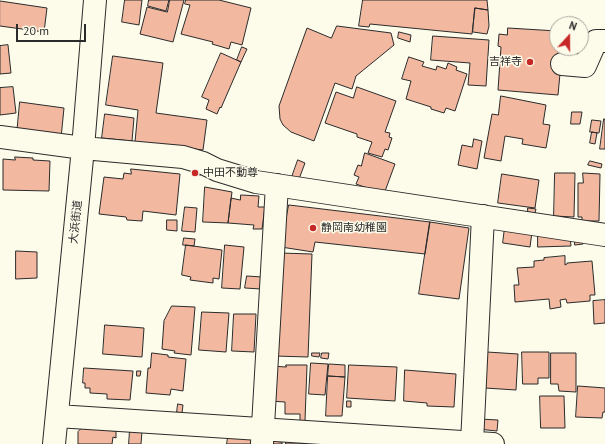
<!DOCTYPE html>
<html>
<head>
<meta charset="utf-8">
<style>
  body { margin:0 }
  #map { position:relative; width:605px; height:444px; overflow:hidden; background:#fdfbea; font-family:"PT Sans",sans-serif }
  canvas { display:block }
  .north { position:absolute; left:549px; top:16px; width:40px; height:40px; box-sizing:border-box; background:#fdfbea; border:1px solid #a9a89e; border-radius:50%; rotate:21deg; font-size:11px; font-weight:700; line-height:16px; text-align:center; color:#2b2b2b }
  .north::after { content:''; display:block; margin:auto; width:14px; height:18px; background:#c62828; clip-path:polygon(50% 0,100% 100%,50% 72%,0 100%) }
  .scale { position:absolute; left:16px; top:24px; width:70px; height:18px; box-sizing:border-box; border:2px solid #2b2b2b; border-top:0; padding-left:5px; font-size:12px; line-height:14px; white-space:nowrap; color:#2b2b2b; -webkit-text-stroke:3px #fdfbea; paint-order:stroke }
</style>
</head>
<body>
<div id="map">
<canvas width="605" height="444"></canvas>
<div class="north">N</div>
<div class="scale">20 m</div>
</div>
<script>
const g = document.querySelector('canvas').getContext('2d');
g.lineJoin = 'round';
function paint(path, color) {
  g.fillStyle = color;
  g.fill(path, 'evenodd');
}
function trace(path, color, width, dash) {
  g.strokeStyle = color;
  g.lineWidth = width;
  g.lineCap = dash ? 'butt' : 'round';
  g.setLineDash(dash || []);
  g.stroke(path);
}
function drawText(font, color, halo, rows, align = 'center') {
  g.font = font + ' "PT Sans","Noto Sans JP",sans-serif';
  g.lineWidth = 3;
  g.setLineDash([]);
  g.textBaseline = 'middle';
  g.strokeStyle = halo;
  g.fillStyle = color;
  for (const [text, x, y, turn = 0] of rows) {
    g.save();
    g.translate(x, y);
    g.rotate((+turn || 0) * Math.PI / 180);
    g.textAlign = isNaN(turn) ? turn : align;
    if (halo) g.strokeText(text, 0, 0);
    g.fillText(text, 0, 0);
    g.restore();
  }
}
const building = new Path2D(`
  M125,0H142L139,25L122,22Z
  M149,0H169L166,11L148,6Z
  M170,0H184L173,42L140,34L147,7L167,12Z
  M186,0H219L251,8L242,45L231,42L229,49L212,44L213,42L181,34L190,5L185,4Z
  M363,0H487L488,10L475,8L472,34L370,24L369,27L359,26Z
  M0,1L47,8L44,32L0,26Z
  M475,8L488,10L489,26L487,34L473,32Z
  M337,26L391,33L394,45L356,76L352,89L335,83L314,141L291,132L283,125L280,119L279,106L307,28L331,38Z
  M508,28L557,31V48H568V53L571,54V63H561L558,95L498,90L501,47L498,46L499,34L507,35Z
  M399,32L411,35L410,42L398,38Z
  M433,36L489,40L486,86L468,85L470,63L431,60Z
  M8,45L11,73L0,74V46Z
  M242,47L247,49L241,62L237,60Z
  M221,53L241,62L221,108L220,107L217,114L206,109L209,100L202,97Z
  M113,56L163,63L156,113L207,120L203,150L135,142L138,110L106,105Z
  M409,57L424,62L422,66L436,70L437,66L446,69L448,63L457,67L456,70L467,74L455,111L446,108L444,113L431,109V107L406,99L411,81L402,79Z
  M13,87L16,113L0,115V88Z
  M357,87L396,101L385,132L390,133L389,137L392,138L388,150L385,149L382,157L368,153L372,142L357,137V134L325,123L336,92L353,98Z
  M501,96L546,105L543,124L550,125L546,148L522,144L523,139L505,136L501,161L484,158L492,114L498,115Z
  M20,102L64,108L61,138L17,134Z
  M572,112H582L580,124H571Z
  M105,114L134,118L132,141L102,138Z
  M604,119H605V149H600Z
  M592,120L601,121L599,133L590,132Z
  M592,132L597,133L595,144L590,143Z
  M474,139L482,141L477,169L458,165L462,145L472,147Z
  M365,153L395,164L384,194L356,184L359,177L354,175L358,165L361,166Z
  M15,157L33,158V160L50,161L49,191L3,190V159L15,160Z
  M298,160L305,163L299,179L292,177Z
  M590,161L602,164L601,168L588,165Z
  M193,164L202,165L201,175L192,174Z
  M131,169L180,174L176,215L143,211L142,221L127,220L126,217L99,214L104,177L123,179L124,173L131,174Z
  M555,173H575L574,217L554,216Z
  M583,173L600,174L599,221H582V217H578V183H583Z
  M502,174L539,180L535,208L498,203Z
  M205,187L232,192L228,223L203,222Z
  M241,195L259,196L258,207H265L262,229H253L254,225L228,223L231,198L240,200Z
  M289,205L430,222L425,254L315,242L313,252L281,247Z
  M185,207L197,208L195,232L182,231Z
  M528,208L536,209L535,213L528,212Z
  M167,220H177V231L167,230Z
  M430,222L469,228L459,299L419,294Z
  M505,227L532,232L530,247L503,243Z
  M538,236H570L571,246L538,247Z
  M575,237H583V244L575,245Z
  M184,238L195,239L194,246L183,245Z
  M186,245L222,250L219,279L213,278V283L190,280L191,277L182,275Z
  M225,245L244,247L240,289L222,288Z
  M16,251L37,252V278L16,279Z
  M280,253L312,254L308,357L275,356Z
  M565,256V265L567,264V263L592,261L595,295H590V301L567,303L566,299L560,300L561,307L550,309L549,299L515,302L514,285H519L517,268L534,267V261L544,260V258Z
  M247,276L262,277L261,289L245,288Z
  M605,300V323L594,324L593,301Z
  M172,306L195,307L191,355L174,353L175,351L162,349L164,321Z
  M202,312L229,313L226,352L199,350Z
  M234,314H256L254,352L232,351Z
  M105,325L144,328L142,357L103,354Z
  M487,352L518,354L516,390L485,388Z
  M522,352H549V378H538V384H523Z
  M152,353L168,355V357L186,359L183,391L171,389L170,395L146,393L148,368H150Z
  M312,353H320L319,357L312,356Z
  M322,353H329L328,359L321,358Z
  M551,353H576V392L559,391L558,384H551Z
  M311,363L328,364L325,395L309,394Z
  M329,364L345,365V377L328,376Z
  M286,365H307L305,421H300V414H285V402L270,401L271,366L286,367Z
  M349,365L397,367L395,401L347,398Z
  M84,368L133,371L130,400L107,399V394L90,393V388H85V383H83Z
  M405,370L456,374L454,407L427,406V403L404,401Z
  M137,371H141L140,376H137Z
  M328,376L345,377L342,416H326Z
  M578,386L605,388V412H603L602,418L576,417Z
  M540,396H564L565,428H541Z
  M347,401H351V407H347Z
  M178,404L183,405L182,413L177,412Z
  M479,419L498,420L497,431L478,429Z
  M82,428L116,431V438L113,437L112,444H78V432Z
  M130,430L142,431L141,444H129Z
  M228,437L252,438L251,444H227Z
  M272,441L282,442V444H271Z
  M286,441L309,444H286Z`);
const minor = new Path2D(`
  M562,64L585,66L596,41H605
  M0,137L83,148L183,157L203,163L217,170L256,182L605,235
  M57,416L493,444
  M262,443L277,185
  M472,443L483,216
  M54,444L83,148L95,0`);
const markers = [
  [530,62,4,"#c62828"],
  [195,173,4,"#c62828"],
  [313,228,4,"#c62828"]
];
const poiNames = [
  ["吉祥寺",522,62,"right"],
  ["中田不動尊",203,173],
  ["静岡南幼稚園",321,228]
];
const streetNames = [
  ["大浜街道",76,222,-84]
];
paint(building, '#f2b8a0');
trace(building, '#2b2b2b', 1);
trace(minor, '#2b2b2b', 24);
trace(minor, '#fdfbea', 22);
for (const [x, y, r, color] of markers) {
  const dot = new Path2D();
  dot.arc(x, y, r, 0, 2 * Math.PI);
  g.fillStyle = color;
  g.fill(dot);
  trace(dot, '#fdfbea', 1.5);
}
drawText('11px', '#2b2b2b', '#fdfbea', poiNames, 'left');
drawText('11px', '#2b2b2b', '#fdfbea', streetNames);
</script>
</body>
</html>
